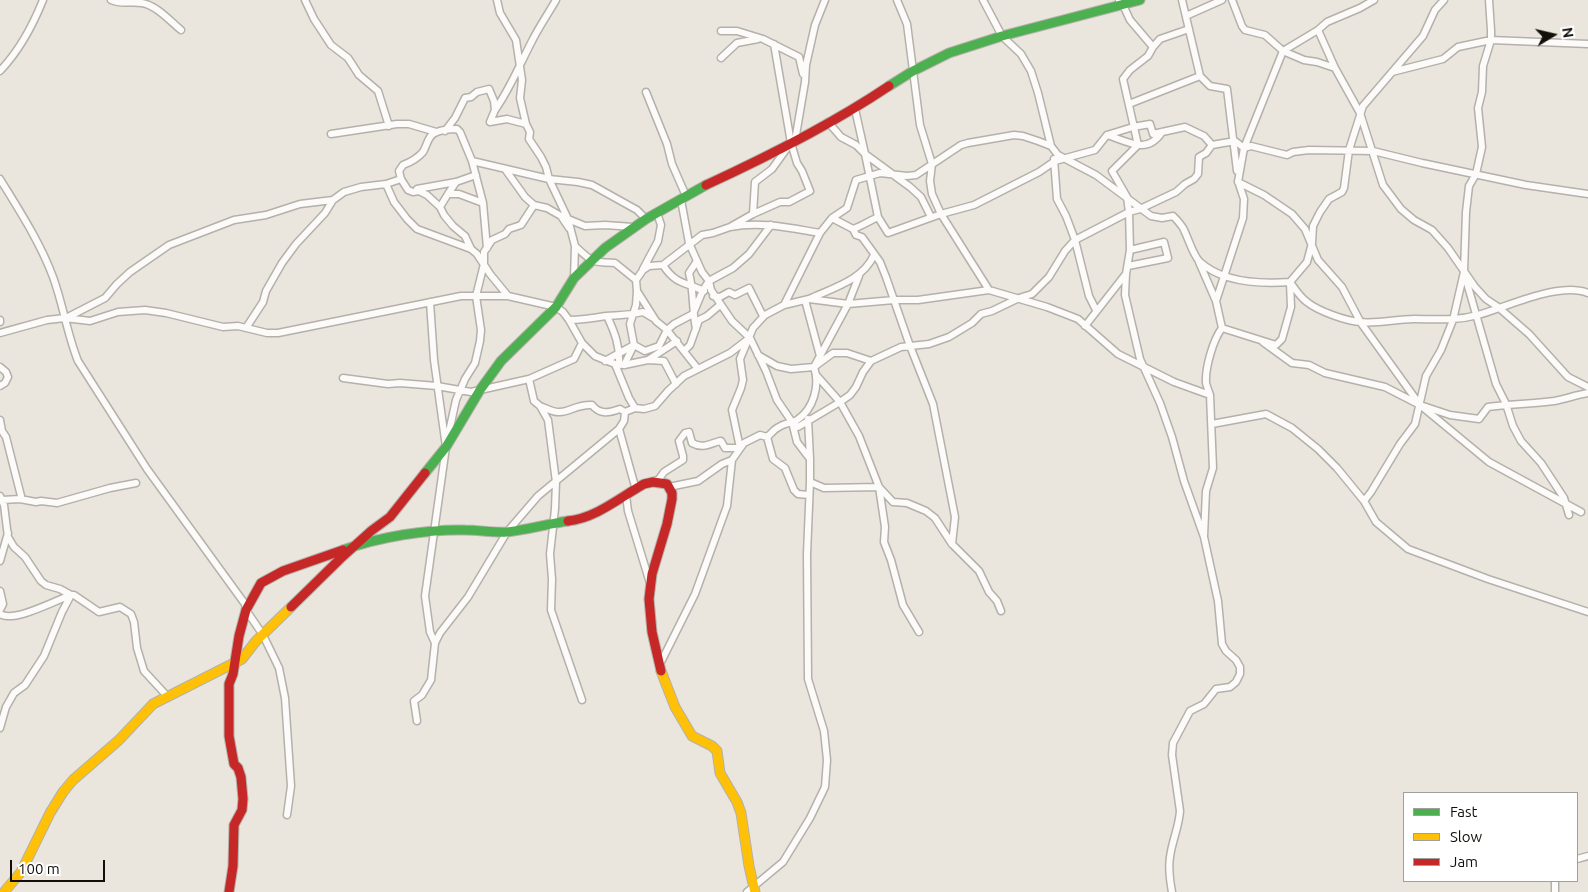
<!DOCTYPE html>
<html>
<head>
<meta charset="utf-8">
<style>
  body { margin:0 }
  #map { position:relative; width:1588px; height:892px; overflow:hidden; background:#eae6dd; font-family:Ubuntu,sans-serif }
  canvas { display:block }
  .legend { position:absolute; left:1403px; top:792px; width:175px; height:90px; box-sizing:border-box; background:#fff; border:1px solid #a09f9d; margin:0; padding:6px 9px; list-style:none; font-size:15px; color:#110f09 }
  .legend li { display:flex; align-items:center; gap:10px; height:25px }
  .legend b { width:25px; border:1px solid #a09f9d }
  .north { position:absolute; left:1528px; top:10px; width:50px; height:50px; -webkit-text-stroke:4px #fff; paint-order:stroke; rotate:81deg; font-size:14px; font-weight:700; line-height:20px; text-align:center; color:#110f09 }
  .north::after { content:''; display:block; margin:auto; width:18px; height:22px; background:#110f09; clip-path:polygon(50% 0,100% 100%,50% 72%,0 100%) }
  .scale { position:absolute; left:10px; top:860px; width:95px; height:22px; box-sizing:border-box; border:2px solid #110f09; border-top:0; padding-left:6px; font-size:15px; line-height:18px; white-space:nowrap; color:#110f09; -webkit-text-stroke:4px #fff; paint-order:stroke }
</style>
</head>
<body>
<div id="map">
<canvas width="1588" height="892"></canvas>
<ul class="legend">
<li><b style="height:6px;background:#4caf50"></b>Fast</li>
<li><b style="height:6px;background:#ffc107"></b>Slow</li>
<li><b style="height:6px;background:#c62828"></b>Jam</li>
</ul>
<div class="north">N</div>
<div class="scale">100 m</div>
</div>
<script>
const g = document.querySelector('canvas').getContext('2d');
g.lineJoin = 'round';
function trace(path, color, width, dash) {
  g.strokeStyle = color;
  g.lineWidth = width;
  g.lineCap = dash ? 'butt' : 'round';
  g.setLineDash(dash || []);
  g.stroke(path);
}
const street = new Path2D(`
  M111,0C122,5 130,1 142,3C156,5 170,21 181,30
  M305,0L314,19L331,45L348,58L359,75L378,91L389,126
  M497,0L500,13L516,40L522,80L520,98L526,124
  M897,0L907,24L920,125L932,164L930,181L932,194L941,214L989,290
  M983,0L1002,36L1021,54L1031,71L1038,93L1051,146
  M1119,0L1123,5L1130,20L1153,47
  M1182,0L1200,76L1210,86L1227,89L1237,171
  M1232,0L1242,26L1245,30L1265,35L1283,51L1304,60L1317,62L1335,68L1360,113L1383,185L1401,209L1414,220L1432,230L1448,248L1475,287L1486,299L1498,307L1529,334L1568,377L1588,387
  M1374,0L1360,8L1327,22L1318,30L1283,51L1244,148L1238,182L1264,195L1292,214L1305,229L1318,260L1342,287L1361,323L1420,405L1489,462L1581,512
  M1186,16L1222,0
  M1318,30L1335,68
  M721,31H737L763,39L799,57L803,74
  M721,58L737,43L758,39
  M0,71C19,51 33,25 43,0
  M1392,72L1443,59L1458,47L1491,40L1588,44
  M646,92L667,144L672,164L686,196
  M1129,104L1200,76
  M855,109L865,154L910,187L921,197L931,217
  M495,110C510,89 520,64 532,41C539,27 548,14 556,0
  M828,122L841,137L856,145L865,154L878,217L888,233L941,214L974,205L1039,172L1055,161L1095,150L1107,135L1133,127L1150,124L1153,134L1185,127L1204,136L1212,145L1235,141L1244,148L1251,146L1287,155L1293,152L1309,150L1373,151L1422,163L1526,185L1588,194
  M445,131L455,118L465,98L471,97L477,92L489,89L494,101L495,110L490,122L507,119L526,124L530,132L529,139L541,157L546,167L549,179L568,219L575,246L574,278
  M331,134L397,124H409L436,132
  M1107,135C1129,142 1147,155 1162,132
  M795,141L805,82L806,65L815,25L825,0
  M1054,159L1057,199L1066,216L1075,240L1089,296L1096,310
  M472,161L549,179L578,182L592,185L637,210L646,219
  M505,169L525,197L534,205L547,208L561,216L569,228
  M0,179C19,210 40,242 53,277C63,304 67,334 78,361L147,469L245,604L246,610L263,635L279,668L285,698L291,786L287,815
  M401,179L408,190L413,192L419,191L427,195L440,207L444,215L453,226L465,236L471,249
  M386,184L394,202L407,219L417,229L471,249L477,254L490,274L508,296
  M417,189L456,182
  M448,194L456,182L476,175
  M681,200L689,243L702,272L709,281L711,290L732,321L750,338L766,371L777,400L792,422L797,442L810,459V482L807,554L808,679L824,731L827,760L825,787L810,818L783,862L747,892
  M440,207L448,194H459L483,203
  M753,214L755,182L772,169L790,144
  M832,218L853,229C862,226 869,221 878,217
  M568,219L585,226L605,225L633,227
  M730,227C761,221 790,228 820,233L832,218L847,208L856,180L880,173L907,176L916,175L961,145L968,143L1014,135L1023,136L1038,141L1051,146L1058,155L1096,175L1151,216L1162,218L1173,216C1176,219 1180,223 1183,228C1188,237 1193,256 1200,262C1223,283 1262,284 1290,282L1307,262L1312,243L1313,226L1320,212L1329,199L1342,192L1344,188L1349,150L1363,106L1423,36L1435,10L1444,0
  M853,229L856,235L862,237L880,262L886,277L910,346L933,404L955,517L952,544
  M575,246C593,263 591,262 615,263L636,280L637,291L656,321L667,330L698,369
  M1199,262L1216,301
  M663,265C675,284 685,282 704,291
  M1128,266L1168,258L1164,242L1130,250
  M643,269L658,241L661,225L657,213
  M1465,276L1496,384L1506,404L1513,426L1521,441L1541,463L1564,498L1569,515
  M636,280L643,270L649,266L663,265L702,235L713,233L730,227L753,214L780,202H789L810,191L802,171L797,163L791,143L774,44
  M1290,282C1295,289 1300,297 1307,302C1318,311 1346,321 1360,322C1378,324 1396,319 1414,319C1436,319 1456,321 1478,315C1507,307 1560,281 1588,293
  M713,296L720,297L729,292L735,295L749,288L763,316
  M809,299C833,288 863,280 874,255
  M805,300L820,356
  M430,302L434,360L446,447L425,596L430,632L435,643
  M784,305L820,233
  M607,316C615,333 620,346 619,365
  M68,317L105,298L117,284L130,272L169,245L234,220L266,215L300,204L333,200
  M0,320V322
  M569,320C582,320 594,318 606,316C619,315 631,315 643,312L653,318
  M1085,326L1125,275
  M246,328L263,302L266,291L282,263L296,244L325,213L333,200L344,192L361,187L386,184L401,179L399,171L403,165C411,162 417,159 423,152C427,146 428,134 437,132C442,130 451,129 457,129L460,132L472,161L483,203L487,248
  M1222,328L1276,345L1282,339L1291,307L1290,283
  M696,329C692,310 694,291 689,273L697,261
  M0,333L47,320L65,318L90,321L118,312L145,310L166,313L223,327L238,326L267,333H278L461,296H508L556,307L563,312L569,320L582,343L595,356L615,364L624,365L648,360L677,341
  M1263,342L1292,363L1309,365L1325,373L1385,387L1420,405L1450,415L1479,419L1488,407C1510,404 1532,404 1554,401C1565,399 1576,395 1588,393
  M684,351L690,345L699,320L707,316L720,305
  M758,355L777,366L791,369L814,367L833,353H847L871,361L901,347L929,344L949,337L972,323L981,314L992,311L1019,298L1032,294L1049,277L1065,251L1075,240L1129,212L1140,209L1176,192L1185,184L1194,179L1198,174L1199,157L1206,153L1212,145
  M648,360L664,361L676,384
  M605,361L634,345L645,351L659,346L667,330L674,324L693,314L703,290L709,281L733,268L749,254L771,225
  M624,365L634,345L630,324L636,305L637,291
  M0,367L6,372L8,377L5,383L0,386
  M817,376L840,402L859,436L879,487L893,502L907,503L926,511L935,518L952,544L979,571L989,592L997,601L1001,611
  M343,378L388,384L400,383L437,386L471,392L529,379
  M540,406C546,408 553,413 560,412C570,412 577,404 592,405C600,415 609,413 620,409L625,412
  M635,408L644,409L655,406L668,391L684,376L730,353L747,340
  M808,419L810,459
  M0,420L2,431L6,437L21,496L20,499L2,500
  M792,422L798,427L840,402L850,395L856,387L863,372L871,361
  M1212,424L1266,414L1292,428L1318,449L1337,468L1364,501L1376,522L1408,549L1488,579L1588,612
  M619,429L636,490
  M767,437L773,459L785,468L794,490L798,494L809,495
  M447,441L456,400L465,379L475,363L480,341L481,330L476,296L484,264V252L492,240L505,234L509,229L521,225L534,205
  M740,448L732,410L741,388L743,380L740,359L753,328L765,315L784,305L809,299L848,304L894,300H918L989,290L1047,307L1078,319L1118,354L1174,382L1210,395
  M653,482L659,479L664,472L683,460V456L679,441L685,433L689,432L692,443C703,449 709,444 720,441H721L725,448H740
  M810,482L824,488L879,487L885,527L884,542L891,560L903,605L919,632
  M669,487L698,481L722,464L732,460
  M626,495L628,511L650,583
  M0,496L4,505L8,537L14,547L25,557L41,581L46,585L60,589L71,595H74L99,612L120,607L131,614L134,622L137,648L144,671L167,696
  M20,499L36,502L41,501L57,503L110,488L136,483
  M1364,501L1371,492L1400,444L1415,424L1426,376L1441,350L1453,320L1464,272L1466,212L1469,186L1476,174L1482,147L1478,108L1482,92L1483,66L1491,40V30L1489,0
  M1204,536L1206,491L1213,468L1210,395C1209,392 1207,387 1206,383C1205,368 1213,340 1222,328L1216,301L1243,218L1244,199L1238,181
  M0,561L8,533
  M0,591L3,604L0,610
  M0,614C14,623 54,601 71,595
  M660,664L695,594L727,506L732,460L744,443L760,435L767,437C771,434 774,429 779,427C784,423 792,423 797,420C814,409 820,385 814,367L848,304L859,276
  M582,700L551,610L552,579L550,554L555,509L556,482L548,420L540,406L534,401L529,379L574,359L582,343
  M417,721L414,701L422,695L431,680L435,643L440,633L468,597L507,532L538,496L619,429L624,421L625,412L635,408L629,398L615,364
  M0,728L6,707L14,693L25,685L44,656L62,612L71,595
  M1577,859L1588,856
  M1172,892C1170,881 1168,869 1170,857C1172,841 1179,827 1180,811L1172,755L1173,743L1190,711L1204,704L1216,689L1230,687L1236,682L1240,674V667L1236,660L1226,651L1222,644L1218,601L1204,537L1184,481L1172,437L1160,403L1140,359L1125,295L1126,274L1130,250L1129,212L1127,197L1112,171L1138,145L1123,79L1130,70L1148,56L1153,47L1160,39L1189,29
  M1555,892V881`);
const fast = new Path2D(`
  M889,86L913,71L949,53L1002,36L1140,0
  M425,473L446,447L480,390L501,361L556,307L574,278L605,248L646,219L706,185
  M343,550C379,537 427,529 465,530C479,530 493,533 507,532C527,530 547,524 568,521`);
const slow = new Path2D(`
  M661,671L675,707L692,736L712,746L717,751L720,773L737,802L741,813L749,866L755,892
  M4,892L21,872L50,813L63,792L73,780L119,740L153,704L242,659L256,641L291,607`);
const jam = new Path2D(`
  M706,185C769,156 831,125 889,86
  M568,521C596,518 619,498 644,484L653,482L667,484L672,493V499L667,524L652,574L649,599L652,632L661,671
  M291,607L340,559L371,531L390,517L425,473
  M229,892L233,866L234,825L242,810L243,799L241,777L238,768L234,764L229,736V684L233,674L239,636L246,610L261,583L283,571L343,550`);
trace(street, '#b4b1aa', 9);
trace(fast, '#b4b1aa', 11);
trace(slow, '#b4b1aa', 11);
trace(jam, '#b4b1aa', 11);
trace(street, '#fcfbfa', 6);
trace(fast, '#4caf50', 9);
trace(slow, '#ffc107', 9);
trace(jam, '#c62828', 9);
</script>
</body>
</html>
